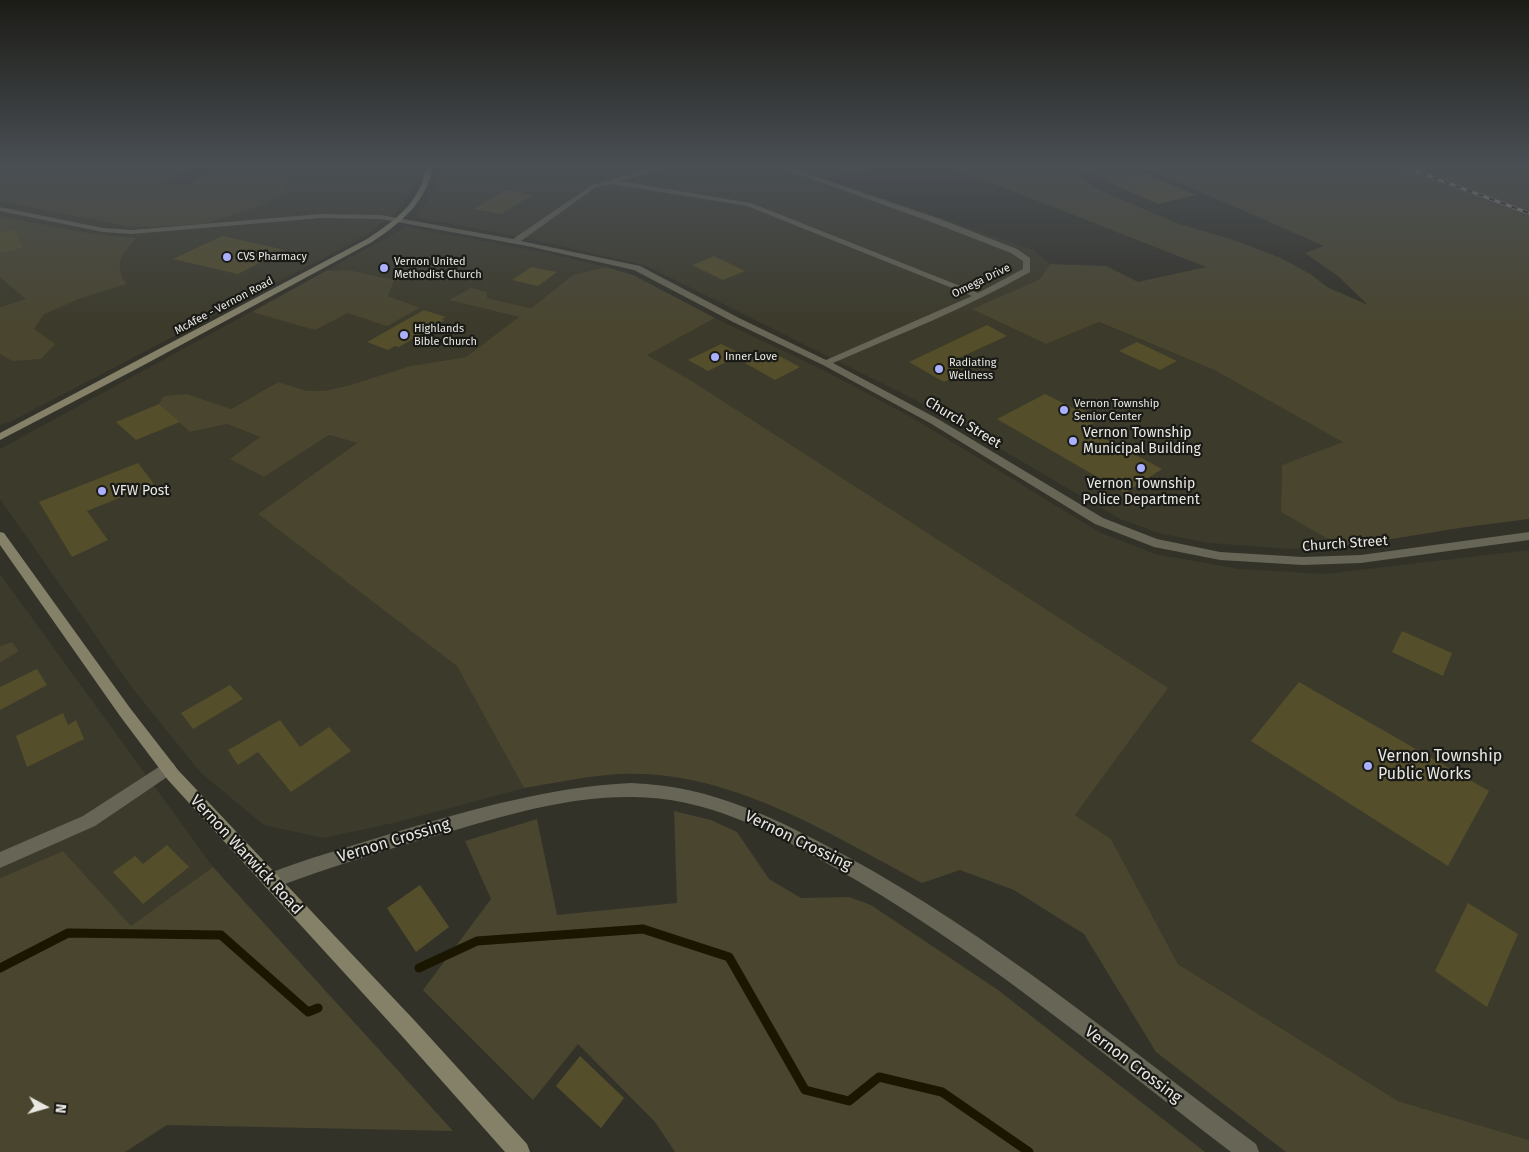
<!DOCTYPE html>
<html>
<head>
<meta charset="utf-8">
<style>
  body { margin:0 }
  #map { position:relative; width:1529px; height:1152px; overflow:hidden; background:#333229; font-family:"Fira Sans",sans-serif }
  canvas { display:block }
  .north { position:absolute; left:20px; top:1082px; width:50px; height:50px; -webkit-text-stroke:4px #1a1a16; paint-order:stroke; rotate:96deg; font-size:14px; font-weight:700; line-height:20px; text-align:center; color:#e9e8e3 }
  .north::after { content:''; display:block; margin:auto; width:18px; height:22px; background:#e9e8e3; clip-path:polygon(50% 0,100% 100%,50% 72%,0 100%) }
</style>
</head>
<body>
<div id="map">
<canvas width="1529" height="1152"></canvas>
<div class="north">N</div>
</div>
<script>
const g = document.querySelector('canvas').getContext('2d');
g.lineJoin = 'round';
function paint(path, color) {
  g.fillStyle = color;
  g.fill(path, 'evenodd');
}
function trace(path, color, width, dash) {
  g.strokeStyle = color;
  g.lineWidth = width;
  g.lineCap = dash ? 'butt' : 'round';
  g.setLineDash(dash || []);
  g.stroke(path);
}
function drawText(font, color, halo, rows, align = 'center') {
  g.font = font + ' "Fira Sans",sans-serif';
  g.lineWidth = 4.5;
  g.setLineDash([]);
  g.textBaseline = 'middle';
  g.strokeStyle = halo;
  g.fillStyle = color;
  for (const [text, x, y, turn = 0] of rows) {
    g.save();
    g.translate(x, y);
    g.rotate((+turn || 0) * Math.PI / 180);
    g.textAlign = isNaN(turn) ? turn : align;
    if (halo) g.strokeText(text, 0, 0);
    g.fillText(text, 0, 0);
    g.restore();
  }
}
const built = new Path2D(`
  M276,165H422L415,186L401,207L375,229L360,239L10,422L0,425V202L126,226L259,180L261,168Z
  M441,165H787L1033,250L1050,264L1040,279L973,309L1046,344L1098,322L1214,370L1344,442L1282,465L1281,511L1342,547L1290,549L1209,543L1159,533L1120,519L929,407L647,266L535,240L415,217L434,193L441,170Z
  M406,227L543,252L606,267L573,275L531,308L487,298L449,300L520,317L466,357L410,366L350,385L324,391H308L277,382L231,409L188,394L180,422L190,432L227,424L260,437L264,477L329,435L357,443L258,514L458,666L524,788L398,822L323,838L264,825L201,773L133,689L0,499V449Z
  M715,318L829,373L913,418L1099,532L1155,554L1239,569L1325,574L1529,550V1140L1398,1101L1178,964L1111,839L1075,815L1167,689L646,354Z
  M0,574L213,867L131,927L63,851L0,878V663L19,651L12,642L0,646Z`);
const green = new Path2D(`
  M0,165H182L188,170L159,183L188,185L208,173L240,167L239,165H276L261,168L260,180L288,177L286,193L255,208L206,223L154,227L126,226L0,202Z
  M787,165H888L826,178Z
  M946,165H1529V519L1466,527L1342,547L1281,512L1282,465L1343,442L1214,370L1099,322L1046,344L972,309L1040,279L1050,264L1106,266L1138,282L1206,267ZM1128,165L1150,170L1324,246L1305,253L1338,276L1368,305L1327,287L1312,275L1281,258L1231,239L1179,224L1097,189L1079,176L1090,172L1109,182L1146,174Z
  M0,216L92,234L136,238C122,255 113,263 126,284L79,299L44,314L34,329L55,344L41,359L12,361L0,354V307L26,299L0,277V253L23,248L15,229L0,232Z
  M606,267L633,275L715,318L647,355L693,382L1168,688L1075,815L1111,839L1178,964L1398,1101L1529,1140V1152H1286L1156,1052L1084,934L1014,890L960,870L922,883C829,834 731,770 622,774C591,775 556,783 524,788L457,666L258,514L357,443L329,435L264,477L230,459L260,437L227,424L190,432L159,404L164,396L188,394L231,409L278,382L308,391H324L350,385L410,366L466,357L519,317L449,300L471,288L487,292V298L531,308L573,275Z
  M348,270L394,280L388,296L420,308L387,326L348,313L315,330L252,312L326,271Z
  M12,642L19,651L0,663V646Z
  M674,811L711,820L737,832L769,879L801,898L849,897L871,905L998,990L1205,1152H675L655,1122L578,1044L533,1100L423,990L491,899L465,841L537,819L557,915L677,903Z
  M63,851L131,926L213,867L453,1131L167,1125L125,1152H0V878Z`);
const stream = new Path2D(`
  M0,968L68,933L221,935L308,1012L318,1008
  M419,968L477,941L643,929L729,957L805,1090L849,1101L879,1077L942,1092L1029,1152`);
const building = new Path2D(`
  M1146,174L1196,195L1158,204L1109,182Z
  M505,190L532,195L501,214L474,209Z
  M15,229L23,248L0,253V232Z
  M222,236L236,239L285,250L238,274L173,259Z
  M714,256L745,271L723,280L692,265Z
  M531,267L557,272L538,286L512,280Z
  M424,310L446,317L441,319L445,320L399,347L395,346L388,350L367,342Z
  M987,325L1007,336L952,361L962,367L955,370L961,374L944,382L909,362Z
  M1137,342L1177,361L1160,370L1119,351Z
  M721,344L742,354L708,371L688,360Z
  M770,351L800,367L775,380L745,363Z
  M1045,394L1073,408L1076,406L1100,419L1085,428L1162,469L1125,493L997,419Z
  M159,404L180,422L136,440L116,422Z
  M138,463L154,484L87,511L108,540L72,557L39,502Z
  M1402,631L1452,653L1443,676L1392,652Z
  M37,669L47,685L0,710V687Z
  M1299,682L1489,791L1448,866L1251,741Z
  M230,685L243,699L193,729L181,713Z
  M63,713L68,725L76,720L84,739L27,767L16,736Z
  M280,720L300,747L329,727L351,751L291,792L258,752L238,765L228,750Z
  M167,845L189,867L143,904L113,872L135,856L143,864Z
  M420,885L449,927L416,952L387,908Z
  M1468,903L1518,934L1487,1007L1435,971Z
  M580,1056L624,1098L601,1128L556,1086Z`);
const minor = new Path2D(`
  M666,165H675L620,181L751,203L978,293L1023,269V261L1011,253L934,223L773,165H781L940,219L1017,249L1030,258V272C967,308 900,334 833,363L938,419L1103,518L1157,539L1220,552L1303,557L1361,555L1529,532V540L1361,563L1303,565L1220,560L1154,547L1095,524L930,423L823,365L733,322L634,270L532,247L381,219L321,218L132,234L103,232L0,211V207L103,228L132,230L321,214L381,215L513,239L592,185ZM611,184L747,206L972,296L826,360L739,318L640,266L521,241L596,187Z
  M168,761L173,763L176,768L173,773L95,826L0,868V852L83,816Z`);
const tertiary = new Path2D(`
  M631,783C713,786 775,818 846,856C993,936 1122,1044 1256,1144L1259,1152H1231C1100,1052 974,946 830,865C768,830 705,797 632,797C571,796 510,814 452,831C391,848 330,867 271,889L265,887L262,881L265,875C308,858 352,846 396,832C473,809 550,787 631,783Z`);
const secondary = new Path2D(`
  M427,165H433C427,202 402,222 372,242L142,366L0,440V433L367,239C397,219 420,203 427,165Z
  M0,532L4,533L130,708L178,770L415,1021L527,1144L530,1152H505L401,1035L168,780L120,716L0,545Z`);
const rail = new Path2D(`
  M1399,165L1529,213`);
const markers = [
  [227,257,5,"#aab0fb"],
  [384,268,5,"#aab0fb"],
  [404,335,5,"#aab0fb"],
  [715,357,5,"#aab0fb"],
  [939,369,5,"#aab0fb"],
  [1064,410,5,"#aab0fb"],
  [1073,441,5,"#aab0fb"],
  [1141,468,5,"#aab0fb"],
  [102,491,5,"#aab0fb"],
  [1368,766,5,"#aab0fb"]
];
const farPoinames = [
  ["CVS Pharmacy",237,257],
  ["Vernon United",394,262],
  ["Methodist Church",394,275],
  ["Highlands",414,329],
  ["Bible Church",414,342],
  ["Inner Love",725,357],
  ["Radiating",949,363],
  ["Wellness",949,376],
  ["Vernon Township",1074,404],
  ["Senior Center",1074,417]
];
const farStreetnames = [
  ["Omega Drive",981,281,-26],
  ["McAfee - Vernon Road",224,306,-28]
];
const streetNames = [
  ["Church Street",963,423,31],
  ["Church Street",1345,544,-4]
];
const poiNames = [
  ["Vernon Township",1083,433],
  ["Municipal Building",1083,449],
  ["Vernon Township",1141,484,"center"],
  ["Police Department",1141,500,"center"],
  ["VFW Post",112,491]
];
const nearPoinames = [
  ["Vernon Township",1378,757],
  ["Public Works",1378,775]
];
const nearStreetnames = [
  ["Vernon Crossing",394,841,-17],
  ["Vernon Crossing",798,841,26],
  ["Vernon Warwick Road",246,855,47],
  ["Vernon Crossing",1133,1065,37]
];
paint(built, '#3c3a2a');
paint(green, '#49452f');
trace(stream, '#1a1600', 9);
paint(building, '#544e2a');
paint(minor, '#676555');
paint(tertiary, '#676555');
paint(secondary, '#858168');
trace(rail, '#a2a19b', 3);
trace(rail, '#1a1a16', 2, [6]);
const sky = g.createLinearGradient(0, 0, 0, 326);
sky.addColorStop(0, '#1c1c17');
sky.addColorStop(0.51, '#4a4f54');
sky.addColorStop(1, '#4a4f5400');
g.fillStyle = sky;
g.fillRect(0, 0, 1529, 326);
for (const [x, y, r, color] of markers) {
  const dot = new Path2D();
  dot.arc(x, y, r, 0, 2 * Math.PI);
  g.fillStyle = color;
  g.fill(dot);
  trace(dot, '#1a1a16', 2);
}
drawText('11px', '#e9e8e3', '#1a1a16', farPoinames, 'left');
drawText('11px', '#e9e8e3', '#1a1a16', farStreetnames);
drawText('14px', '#e9e8e3', '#1a1a16', streetNames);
drawText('14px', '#e9e8e3', '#1a1a16', poiNames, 'left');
drawText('16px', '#e9e8e3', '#1a1a16', nearPoinames, 'left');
drawText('16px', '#e9e8e3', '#1a1a16', nearStreetnames);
</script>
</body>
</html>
